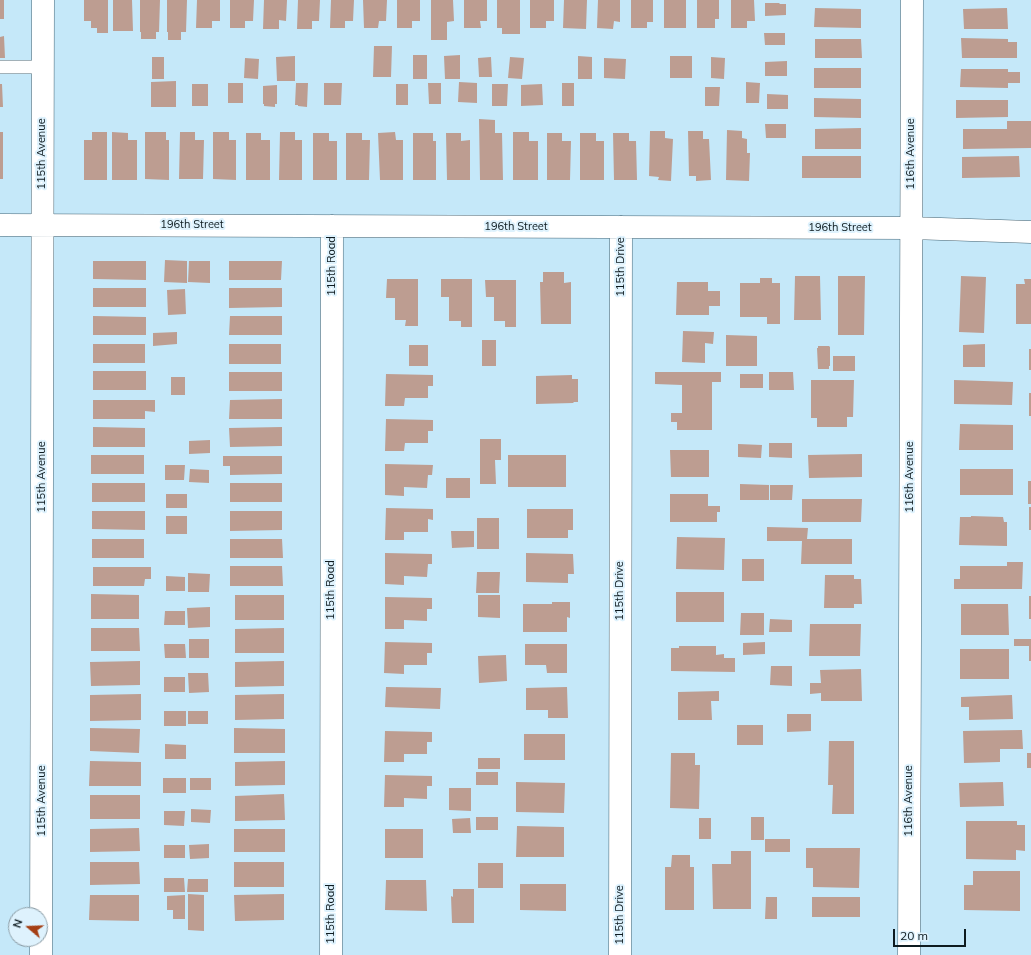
<!DOCTYPE html>
<html>
<head>
<meta charset="utf-8">
<style>
  body { margin:0 }
  #map { position:relative; width:1031px; height:955px; overflow:hidden; background:#c5e8f9; font-family:Mulish,sans-serif }
  canvas { display:block }
  .north { position:absolute; left:8px; top:907px; width:40px; height:40px; box-sizing:border-box; background:#def2fd; border:1px solid #8b9ca5; border-radius:50%; rotate:289deg; font-size:11px; font-weight:700; line-height:16px; text-align:center; color:#0e1b20 }
  .north::after { content:''; display:block; margin:auto; width:14px; height:18px; background:#a53f14; clip-path:polygon(50% 0,100% 100%,50% 72%,0 100%) }
  .scale { position:absolute; left:893px; top:929px; width:73px; height:18px; box-sizing:border-box; border:2px solid #0e1b20; border-top:0; padding-left:5px; font-size:12px; line-height:14px; white-space:nowrap; color:#0e1b20; -webkit-text-stroke:3px #def2fd; paint-order:stroke }
</style>
</head>
<body>
<div id="map">
<canvas width="1031" height="955"></canvas>
<div class="north">N</div>
<div class="scale">20 m</div>
</div>
<script>
const g = document.querySelector('canvas').getContext('2d');
g.lineJoin = 'round';
function paint(path, color) {
  g.fillStyle = color;
  g.fill(path, 'evenodd');
}
function trace(path, color, width, dash) {
  g.strokeStyle = color;
  g.lineWidth = width;
  g.lineCap = dash ? 'butt' : 'round';
  g.setLineDash(dash || []);
  g.stroke(path);
}
function drawText(font, color, halo, rows, align = 'center') {
  g.font = font + ' Mulish,sans-serif';
  g.lineWidth = 4;
  g.setLineDash([]);
  g.textBaseline = 'middle';
  g.strokeStyle = halo;
  g.fillStyle = color;
  for (const [text, x, y, turn = 0] of rows) {
    g.save();
    g.translate(x, y);
    g.rotate((+turn || 0) * Math.PI / 180);
    g.textAlign = isNaN(turn) ? turn : align;
    if (halo) g.strokeText(text, 0, 0);
    g.fillText(text, 0, 0);
    g.restore();
  }
}
const building = new Path2D(`
  M0,0H4V19H0Z
  M84,0H108V33H97V28H91V21H84Z
  M113,0H132L133,31H113Z
  M140,0H160L159,32H156V39H141V32H140Z
  M167,0H187L186,32H181V40H168V32H167Z
  M197,0H220V21H212V28H196Z
  M230,0H254L253,21H245V28H230Z
  M264,0H287L286,21L279,20V29H263Z
  M298,0H320L319,21H312V29H297Z
  M331,0H354L353,21H345V28H330Z
  M363,0H387L386,21H379L378,28H364Z
  M397,0H420V21H412V28H397Z
  M431,0H453L454,21L447,22V40H431Z
  M464,0H487V21H480L481,28H464Z
  M497,0H520V34H502V28H497Z
  M530,0H554V21H546V28H530Z
  M564,0H587L586,29L563,28Z
  M598,0H620V22L614,21L613,29L597,28Z
  M631,0H653V22H647V28H631Z
  M664,0H686V28H664Z
  M697,0H719V19H715V28H697Z
  M731,0H754L755,21H747V28H731Z
  M765,3H780L779,4H786V15L765,16Z
  M815,8L861,9V28L814,27Z
  M1007,8L1008,29H964L963,9Z
  M764,33H785V45H765Z
  M4,36L5,58H0V37Z
  M961,38L1008,39V42H1017V58H962Z
  M815,39H861L862,58H815Z
  M374,46H392L391,77H373Z
  M413,55H427V79H413Z
  M460,55V79H445L444,56Z
  M295,56V81H277L276,57Z
  M578,56L592,57V79H578Z
  M670,56H692V78H670Z
  M152,57H164V79H152Z
  M491,57L492,77H479L478,58Z
  M510,57L524,58L522,79L508,78Z
  M711,57L725,58L724,79L711,78Z
  M245,58L259,59L258,79L244,78Z
  M604,58L626,59L625,79L604,78Z
  M787,61V76H765V62Z
  M814,68H861V88H814Z
  M961,69H1008V72H1020V83H1008V88L960,87Z
  M176,81V107H151V82Z
  M459,82L477,83V103L458,102Z
  M746,82L760,83L759,103H746Z
  M228,83H243V103H228Z
  M296,83H308L307,107L298,106V105H295Z
  M324,83H342L341,105H324Z
  M428,83H441V104H429Z
  M562,83H574V106H562Z
  M0,84H2L3,107H0Z
  M192,84H208V106H192Z
  M396,84H408V105H396Z
  M492,84H508L507,106H492Z
  M542,84L543,105L521,106V85Z
  M277,85V104H275V107L264,106V104H263V86Z
  M705,87H720L719,106H705Z
  M767,94L788,95V109H767Z
  M814,98L861,99V118L814,117Z
  M956,100H1008V117L956,118Z
  M479,119L495,120V133H502L503,180H480Z
  M1007,121H1031V148L963,149V129H1007Z
  M765,124H786V138H766Z
  M861,128V149H815V129Z
  M727,130L742,131V138L747,139V153H750L749,181L726,180Z
  M650,131H665V138L673,139L671,181L658,180L659,177L649,176Z
  M688,131H703V139H709L711,180L696,181V176H689Z
  M0,132H3V179H0Z
  M92,132H107V180H84V140H92Z
  M112,132L128,133V140H137V180H112Z
  M145,132H166V140H169V180L145,179Z
  M180,132H195V140H204L203,179H179Z
  M213,132H229V140H236V180L213,179Z
  M280,132H295V140H302V180H279Z
  M395,132L396,140H403V180H380L378,133Z
  M513,132H529V141H538V180H513Z
  M246,133H261V140H270V180H246Z
  M313,133H329V141H337V180H313Z
  M346,133H362V140H370L369,180H346Z
  M413,133H433V141H436V180H413Z
  M446,133H461V141L470,140V180H447Z
  M547,133H562V141H571L570,180H547Z
  M580,133H596V141H604V180H580Z
  M613,133H629V141H636L637,180H614Z
  M802,156H861V178H802Z
  M1019,156L1020,177L962,178V157Z
  M165,260L187,261V283L164,282Z
  M93,261H146V280L93,279Z
  M189,261H210V283L188,282Z
  M229,261H282L281,280H229Z
  M543,272H564V283L571,282V324H541L540,282H543Z
  M795,276H820L821,320H794Z
  M838,276H865L864,335H838Z
  M961,276L986,277L984,333L959,332Z
  M760,278H772V283H780V324H767V317H740V283H760Z
  M387,279H418V326H405L406,320H395V298H386Z
  M441,279H472V327H461V321H449V297H441Z
  M1024,279H1031V324H1016V284H1025Z
  M485,280H516V327H505V321H494V297H486Z
  M677,282H708V291H720V306H709V315H676Z
  M93,288H146V307H93Z
  M229,288H282V307L229,308Z
  M185,289L186,314L168,315L167,290Z
  M93,316L146,317V335H93Z
  M230,316H282V335H229Z
  M683,331L714,332L713,344L705,343V363L682,362Z
  M177,332V344L153,346V333Z
  M726,335L757,336V366H726Z
  M482,340H496V366H482Z
  M93,344H145V363H93Z
  M229,344H281V364H229Z
  M985,344V367H963V345Z
  M409,345H428V366H409Z
  M818,346H829L830,347V366H829V369H818L817,348H818Z
  M1029,349H1031V370H1029Z
  M833,356H855V371H833Z
  M93,371H146V390H93Z
  M229,372H282V391H229Z
  M655,372H721V382H712V430H677V422H671V413H682V385L655,384Z
  M769,372H793L794,390H769Z
  M386,374L433,375V386H428V398H405L404,406H385Z
  M740,374H763V388H740Z
  M572,375V379H578V402H574L573,403L536,404V376Z
  M171,377H185V395H171Z
  M811,380H854L853,417H847V427H817V418H811Z
  M954,380L1013,382L1012,405L954,404Z
  M1029,393H1031V416H1029Z
  M282,399V419H229L230,400Z
  M93,400H155V412L145,411V419H93Z
  M386,419L433,420V431H428V443H405L404,451H385Z
  M960,424L1013,425V450H959Z
  M93,427L145,428V447H93Z
  M282,427V446L230,447L229,428Z
  M480,439H501V460H495L496,484H480Z
  M210,440V453L189,454V441Z
  M769,443H792V458L769,457Z
  M738,444L762,445L761,458L738,457Z
  M670,450H709V477H671Z
  M862,454V477L809,478L808,455Z
  M91,455H144V474H91Z
  M508,455H566V487H508Z
  M223,456H282V474L230,475V466H223Z
  M385,464L433,465L432,475H428L427,488L404,487V496L385,495Z
  M165,465H185L184,480H165Z
  M190,469L209,470V483L189,482Z
  M960,469H1013V495H960Z
  M446,478H470V498H446Z
  M1028,481H1031V504H1028Z
  M92,483H145V502H92Z
  M230,483H282V502H230Z
  M740,484L769,485V500H740Z
  M770,485H793L792,500H770Z
  M166,494H187V508H166Z
  M670,494H708V506H720V512H717V522H670Z
  M802,499H862L861,522H802Z
  M1029,507H1031V530H1029Z
  M386,508L433,509V520L428,519V532H404V540H385Z
  M527,509H573V530H568V538H527Z
  M92,511H145V530L92,529Z
  M230,511H282V530L230,531Z
  M166,516H187V534H166Z
  M971,516L1003,517L1004,522H1007V546L959,545L960,517H971Z
  M477,518H499V549H477Z
  M767,527L808,528L807,539H852V564H801L802,541H767Z
  M451,531H474V547L452,548Z
  M677,537L725,538L724,570L676,569Z
  M92,539H144V558H92Z
  M230,539H282L283,558H230Z
  M385,553L432,554V564H428L427,577L404,576V585L385,584Z
  M526,553L573,554L574,574H568V583L526,582Z
  M742,559H764V581H742Z
  M1007,562H1023L1022,589H954V579H960V566H1007Z
  M230,566H282L283,586H230Z
  M93,567H151V579H145L144,586H93Z
  M477,572H500L499,593H476Z
  M188,573L210,574L209,592H188Z
  M825,575H854V579H861L862,604H854V608H824Z
  M166,576L185,577V591H166Z
  M676,592H724V622H676Z
  M91,594L139,595V619H91Z
  M235,595H284V620H235Z
  M478,595H500V618L478,617Z
  M1029,596H1031V619H1029Z
  M385,597L432,598V609H427V621L404,620V629H385Z
  M552,602H570V618L567,617V632H523V604H552Z
  M961,604H1008L1009,635H961Z
  M210,607V627L188,628L187,608Z
  M165,611H185V625H164Z
  M741,613H764V635H740Z
  M770,619L792,620V632H769Z
  M810,624H861L860,656H809Z
  M91,628H139L140,651H91Z
  M284,628V653H235V629Z
  M189,639H209V658H189Z
  M1014,639H1031V661H1029V646H1014Z
  M385,642L432,643V653H427V665H404V674L384,673Z
  M765,642V654L743,655V643Z
  M164,644H185L186,658H165Z
  M525,644H567V673H547L546,665H525Z
  M679,646H716V655L724,654V658H735V672L671,671V648H679Z
  M960,649H1009V679H960Z
  M506,655L507,681L479,683L478,656Z
  M140,661V685L91,686L90,662Z
  M284,661V686L235,687V662Z
  M771,666H792V686L770,685Z
  M861,669L862,701H821V693L810,694V683H821L820,670Z
  M188,673H208L209,692L189,693Z
  M164,677H185V692H164Z
  M386,687L441,688L440,709L385,707Z
  M567,687L568,718H548V710H526V688Z
  M719,691V701H711L712,720H678V692Z
  M141,694V720L90,721V695Z
  M284,694V719L235,720V695Z
  M1012,695L1013,719L969,720V707H961V697Z
  M164,711H186V726H164Z
  M188,711H208V724H188Z
  M787,714H811V731L787,732Z
  M737,725H763V745H737Z
  M90,728L140,729L139,753L90,751Z
  M234,728L285,729V753H234Z
  M1022,730L1023,749H1000V762L964,763L963,731Z
  M385,731L432,732V742H427V754H404V762H384Z
  M524,734H565V760H524Z
  M829,741H854V814H832L833,785H828Z
  M165,744L186,745V759H165Z
  M671,753H695V765H700L699,809L670,808Z
  M1027,753H1031V768H1027Z
  M478,758H500V769H478Z
  M90,761L141,762V786H89Z
  M285,761V785L235,786V762Z
  M476,772H498V785H476Z
  M385,775L432,776V786H427V799L404,798V807H384Z
  M163,778H186V793H163Z
  M190,778H211V790H190Z
  M516,782L565,783L564,813L516,812Z
  M1003,782L1004,806L960,807L959,783Z
  M449,788H471V811L449,810Z
  M284,794L285,820L235,821V796Z
  M90,795H140V819H90Z
  M191,809L211,810L210,823L191,822Z
  M164,811H185L184,826L164,825Z
  M476,817H498V830H476Z
  M751,817H764V840H751Z
  M470,818L471,833H453L452,819Z
  M699,818H711V839H699Z
  M966,821H1017V825H1025V851L1016,850V860L966,859Z
  M517,826L564,827V857H516Z
  M139,828L140,851L90,852V829Z
  M234,829H285V852H234Z
  M385,829H423V858H385Z
  M765,839H790V852H765Z
  M209,844V858L190,859L189,845Z
  M164,845H185V858H164Z
  M806,848H860L859,888L813,887V868H806Z
  M731,851H751V909H713L712,864H731Z
  M672,855H690V867H694V910H665V867H671Z
  M90,862H139L140,884L90,885Z
  M234,862H284V887H234Z
  M478,863H503V888H478Z
  M973,871H1020V911L964,910V885H973Z
  M164,878H184L185,892H164Z
  M188,879H208V892H187Z
  M386,880H426L427,911L385,910Z
  M520,884H566V911L520,910Z
  M453,889H474V923H452L451,896L453,897Z
  M188,894L204,895V931L188,930Z
  M284,894V920L235,921L234,895Z
  M90,895H139V921L89,920Z
  M185,895V919H173V910H167V896Z
  M766,897H777V919H765Z
  M812,897H860V917H812Z`);
const service = new Path2D(`
  M0,67H42`);
const minor = new Path2D(`
  M0,225L911,228L1031,232
  M41,955L43,0
  M331,955L332,226
  M620,955L621,227
  M909,955L912,0`);
const streetNames = [
  ["115th Avenue",42,154,-90],
  ["116th Avenue",911,154,-90],
  ["196th Street",192,225],
  ["196th Street",516,227],
  ["196th Street",840,228],
  ["115th Road",332,266,-90],
  ["115th Drive",621,267,-90],
  ["115th Avenue",42,477,-90],
  ["116th Avenue",910,477,-90],
  ["115th Road",331,590,-90],
  ["115th Drive",620,591,-90],
  ["115th Avenue",42,801,-90],
  ["116th Avenue",909,801,-90],
  ["115th Road",331,914,-90],
  ["115th Drive",620,915,-90]
];
paint(building, '#bd9d91');
trace(service, '#446271', 14);
trace(minor, '#446271', 23);
trace(service, '#fff', 13);
trace(minor, '#fff', 22);
drawText('11px', '#0e1b20', '#def2fd', streetNames);
</script>
</body>
</html>
